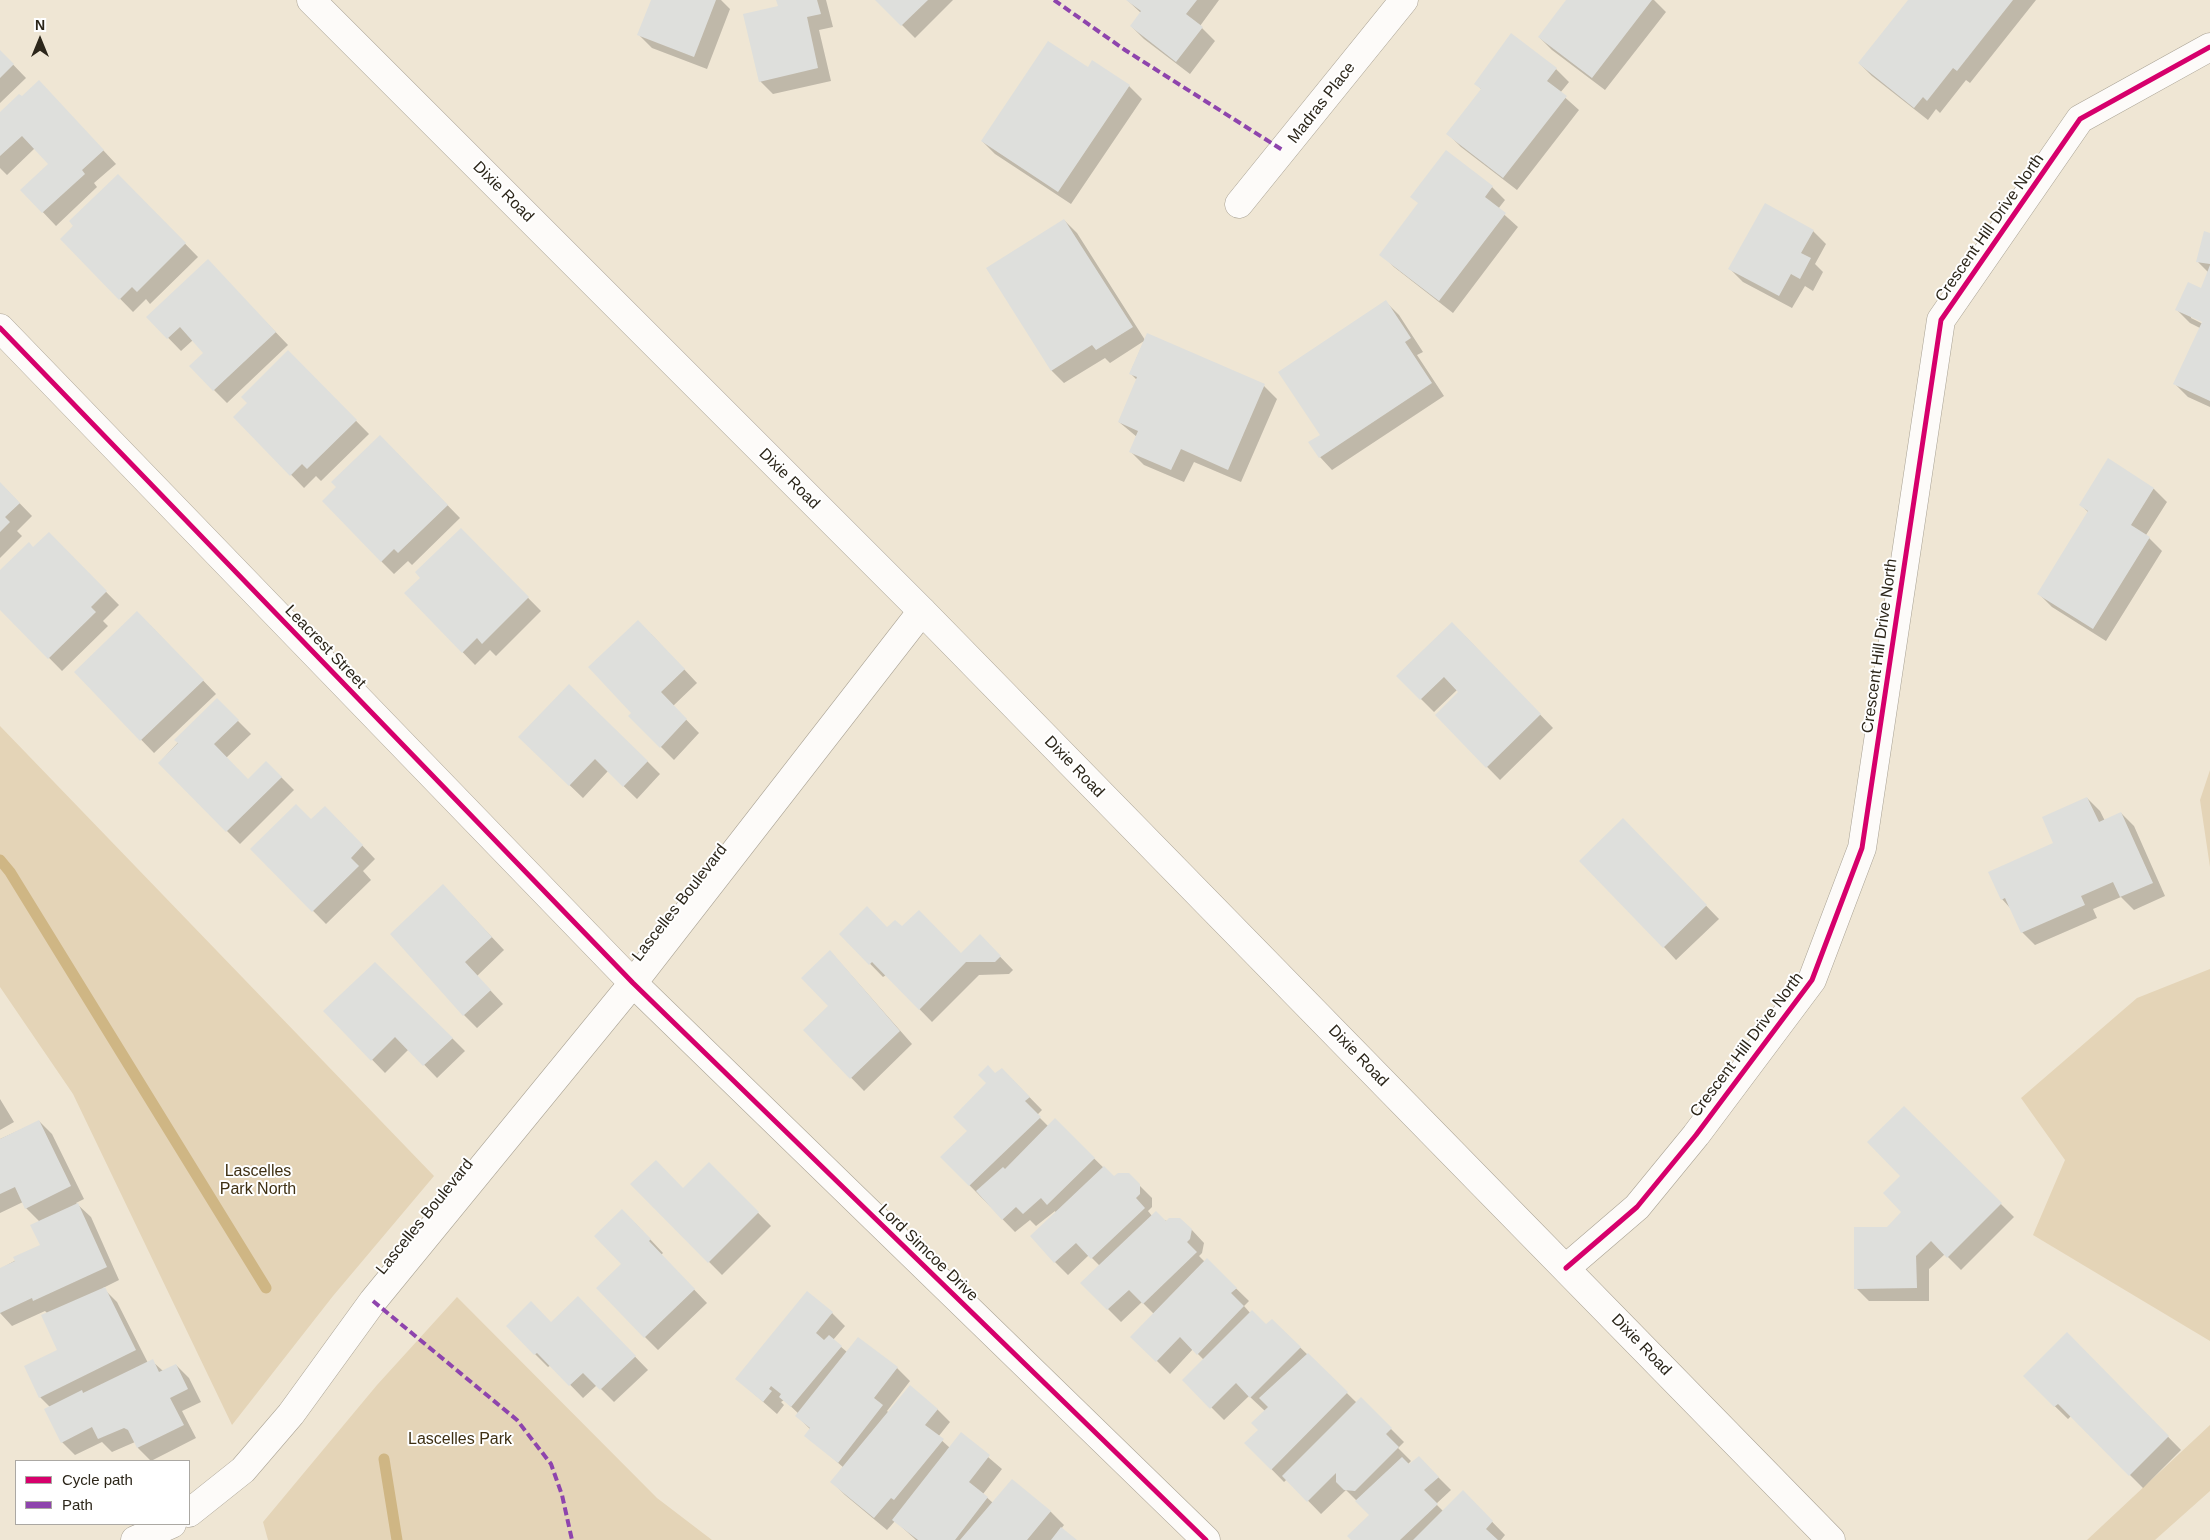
<!DOCTYPE html>
<html>
<head>
<meta charset="utf-8">
<style>
  body { margin:0 }
  #map { position:relative; width:2210px; height:1540px; overflow:hidden; background:#efe6d4; font-family:Helvetica,sans-serif }
  canvas { display:block }
  .legend { position:absolute; left:15px; top:1460px; width:175px; height:65px; box-sizing:border-box; background:#fff; border:1px solid #aba8a3; margin:0; padding:6px 9px; list-style:none; font-size:15px; color:#2c261a }
  .legend li { display:flex; align-items:center; gap:10px; height:25px }
  .legend b { width:25px; border:1px solid #aba8a3 }
  .north { position:absolute; left:15px; top:15px; width:50px; height:50px; -webkit-text-stroke:4px #fff; paint-order:stroke; rotate:0deg; font-size:14px; font-weight:700; line-height:20px; text-align:center; color:#2c261a }
  .north::after { content:''; display:block; margin:auto; width:18px; height:22px; background:#2c261a; clip-path:polygon(50% 0,100% 100%,50% 72%,0 100%) }
</style>
</head>
<body>
<div id="map">
<canvas width="2210" height="1540"></canvas>
<ul class="legend">
<li><b style="height:6px;background:#d6006c"></b>Cycle path</li>
<li><b style="height:6px;background:#8e44ad"></b>Path</li>
</ul>
<div class="north">N</div>
</div>
<script>
const g = document.querySelector('canvas').getContext('2d');
g.lineJoin = 'round';
function paint(path, color) {
  g.fillStyle = color;
  g.fill(path, 'evenodd');
}
function trace(path, color, width, dash) {
  g.strokeStyle = color;
  g.lineWidth = width;
  g.lineCap = dash ? 'butt' : 'round';
  g.setLineDash(dash || []);
  g.stroke(path);
}
function drawText(font, color, halo, rows, align = 'center') {
  g.font = font + ' Helvetica,sans-serif';
  g.lineWidth = 4;
  g.setLineDash([]);
  g.textBaseline = 'middle';
  g.strokeStyle = halo;
  g.fillStyle = color;
  for (const [text, x, y, turn = 0] of rows) {
    g.save();
    g.translate(x, y);
    g.rotate((+turn || 0) * Math.PI / 180);
    g.textAlign = isNaN(turn) ? turn : align;
    if (halo) g.strokeText(text, 0, 0);
    g.fillText(text, 0, 0);
    g.restore();
  }
}
const green = new Path2D(`
  M0,726L434,1176L333,1296L232,1425L73,1094L0,987Z
  M2210,770V867L2200,800Z
  M2210,969V1341L2033,1235L2065,1160L2021,1098L2137,998Z
  M457,1297L657,1498L712,1540H268L263,1522L377,1385Z
  M2210,1425V1491L2155,1540H2087Z`);
const shadow = new Path2D(`
  M653,0H721L730,9L707,69L652,48L639,35Z
  M778,0H826L833,27L819,30L831,81L773,94L760,81L779,7Z
  M877,0H953L915,38Z
  M1127,0H1219L1200,26L1215,41L1190,74L1144,39L1131,26L1141,13Z
  M1567,0H1654L1666,12L1605,90L1552,50L1539,37Z
  M1909,0H2036L1970,83L1966,80L1940,113L1936,109L1928,120L1872,76L1859,63Z
  M0,51L26,78L0,103Z
  M1088,69L1129,86L1142,99L1071,204L995,154L982,141Z
  M1556,69L1569,82L1560,93L1579,110L1517,190L1461,147L1448,134L1482,90L1475,83Z
  M52,95L116,164L94,183L97,187L56,226L22,190L50,164L35,148L7,175L0,168V114L22,98Z
  M118,175L198,257L150,304L146,299L133,312L62,239Z
  M1492,187L1505,200L1498,209L1518,227L1453,313L1394,267L1381,254Z
  M1064,220L1077,233L1145,340L1264,386L1277,399L1241,482L1194,462L1184,482L1144,465L1131,452L1137,437L1119,422L1137,380L1130,373L1144,341L1110,363L1105,358L1064,383L1051,370Z
  M1813,231L1826,244L1815,264L1823,272L1813,291L1805,286L1792,308L1743,282L1730,269Z
  M2210,234V407L2188,397L2175,384L2200,328L2190,323L2177,310L2201,290L2208,272L2198,262ZM2191,316L2208,324L2207,326L2191,318Z
  M220,274L288,345L227,403L214,390L205,353L193,340L181,351L148,317Z
  M1386,302L1399,315L1423,352L1417,355L1444,396L1332,470L1320,457L1322,435Z
  M288,352L369,434L321,481L316,476L304,488L235,417L249,403Z
  M380,436L460,518L412,565L408,561L394,574L381,561L338,487Z
  M2108,460L2154,489L2167,502L2146,535L2162,551L2106,641L2052,607L2039,594L2089,513L2081,505Z
  M0,483L32,516L17,531L22,536L0,558Z
  M461,530L541,611L496,656L490,650L475,665L406,593L422,578Z
  M49,534L119,605L103,621L108,626L62,671L0,608V572L33,549Z
  M150,625L216,694L154,753L76,672Z
  M651,634L697,683L673,706L699,733L674,760L630,716L633,713Z
  M1465,636L1553,728L1500,780L1436,715L1460,692L1458,689L1434,712L1398,676Z
  M217,700L251,734L226,758L248,780L266,762L294,790L240,844L159,763Z
  M533,750L647,761L660,774L637,799L608,771L583,798Z
  M2087,798L2100,811L2105,821L2121,813L2134,826L2165,896L2134,910L2121,897L2093,909L2097,918L2035,945L2022,932L2011,909L2002,899L2055,844Z
  M338,820L375,859L363,871L371,880L326,924L252,849L311,821Z
  M1623,820L1719,919L1676,960L1664,947Z
  M456,899L504,950L477,976L503,1004L477,1028L464,1015Z
  M902,928L961,954L980,936L1013,970L1009,974L979,975L932,1022L886,975L883,977L841,934Z
  M830,951L912,1044L864,1091L805,1030L830,1006Z
  M325,1011L452,1038L465,1051L437,1078L409,1049L385,1073Z
  M1002,1069L1042,1110L1037,1115L1048,1126L1055,1120L1114,1178L1128,1174L1152,1198V1207L1148,1211L1152,1216L1191,1229L1204,1243L1202,1253L1199,1256L1205,1262L1207,1260L1249,1301L1244,1306L1251,1314L1266,1326L1272,1320L1357,1403L1361,1399L1404,1442L1398,1448L1411,1461L1408,1464L1410,1466L1419,1458L1451,1490L1436,1504L1443,1511L1463,1492L1505,1535L1501,1540H1353L1371,1515L1346,1490L1321,1514L1287,1479L1284,1482L1246,1443L1260,1430L1265,1411L1249,1396L1224,1420L1184,1380L1204,1360L1193,1349L1170,1374L1132,1336L1154,1314L1142,1302L1121,1322L1082,1283L1100,1266L1089,1255L1068,1275L1055,1262L1056,1213L1055,1211L1036,1226L1030,1220L1015,1232L942,1157L968,1131L996,1074Z
  M0,1099L14,1122L0,1130Z
  M1904,1108L2014,1217L1961,1270L1945,1254L1929,1269V1301H1869L1856,1288L1887,1228L1903,1212Z
  M39,1121L52,1134L84,1199L76,1203L91,1217L119,1280L103,1288L117,1302L148,1363L152,1361L163,1371L176,1365L189,1378L201,1402L182,1411L196,1438L151,1461L138,1448L135,1442L112,1452L102,1442L75,1455L62,1442L50,1407L40,1397L59,1351L47,1313L45,1311L12,1326L0,1313V1269L41,1246L40,1222L26,1208L23,1202L0,1213V1139Z
  M709,1163L771,1226L722,1275L632,1184L683,1189Z
  M635,1223L663,1253L661,1255L707,1303L658,1350L645,1337L623,1264Z
  M578,1298L648,1370L614,1402L597,1385L583,1398L551,1365L548,1367L507,1326L552,1323Z
  M832,1313L845,1326L833,1340L847,1352L858,1338L897,1368L910,1381L887,1411L889,1413L937,1409L950,1422L938,1437L950,1448L961,1434L1002,1469L983,1494L993,1503L1012,1480L1051,1512L1064,1525L1061,1529L1075,1540H916L895,1521L887,1530L845,1495L832,1482L844,1468L806,1435L810,1429L797,1416L799,1414L784,1400L781,1402L784,1405L777,1414L737,1379Z
  M2067,1334L2181,1450L2143,1488L2071,1416L2068,1419L2024,1376Z`);
const stream = new Path2D(`
  M0,860L10,872L266,1288
  M384,1459L397,1540`);
const building = new Path2D(`
  M651,0H716L694,57L637,35Z
  M776,0H817L821,14L807,17L818,68L759,82L743,14L778,6Z
  M875,0H928L901,26Z
  M1126,0H1197L1186,14L1203,27L1176,62L1130,26L1141,11Z
  M1566,0H1652L1592,78L1538,37Z
  M1908,0H2013L1957,71L1953,68L1927,101L1923,97L1914,108L1858,63Z
  M1511,33L1557,68L1547,81L1567,96L1503,178L1446,134L1481,89L1474,84Z
  M1048,41L1088,67L1092,60L1130,85L1058,192L981,141Z
  M0,50L14,64L0,78Z
  M39,80L104,150L82,170L85,174L42,213L20,190L48,164L22,136L0,156V112L19,94L22,96Z
  M1446,150L1493,186L1485,197L1506,213L1439,301L1379,255L1418,203L1410,197Z
  M118,174L186,243L137,292L132,287L119,300L60,239L73,226L69,221Z
  M1765,203L1814,230L1801,253L1811,258L1800,279L1791,274L1779,296L1728,269Z
  M1064,219L1133,327L1096,350L1092,345L1051,371L986,268Z
  M2204,231L2210,233V264L2196,262Z
  M208,259L276,332L213,391L189,366L203,353L180,327L167,339L146,317Z
  M2210,265V401L2173,384L2202,322L2175,310L2188,282L2201,288Z
  M1386,300L1411,338L1405,342L1432,383L1319,458L1308,442L1320,435L1278,372Z
  M1147,333L1265,384L1228,470L1181,449L1171,470L1129,452L1138,431L1118,422L1137,377L1129,374Z
  M288,350L357,420L307,469L302,464L290,476L233,417L247,403L241,397Z
  M380,435L448,505L398,553L394,549L381,562L322,501L336,487L331,482Z
  M2108,458L2154,488L2131,525L2150,537L2093,629L2037,594L2088,511L2079,505Z
  M0,482L20,503L5,517L10,522L0,532Z
  M461,528L529,597L482,644L477,638L462,653L404,593L420,578L415,572Z
  M49,532L107,591L91,607L96,612L48,659L0,610V570L29,542L33,547Z
  M137,611L204,680L140,741L74,672Z
  M638,620L685,669L661,692L687,719L660,748L628,716L631,713L588,667Z
  M1452,622L1541,714L1486,768L1435,715L1458,692L1444,677L1420,700L1396,676Z
  M569,684L648,761L623,787L595,759L569,786L518,737Z
  M217,698L239,720L214,744L248,779L266,761L282,777L226,832L158,763L178,743L174,740Z
  M2087,797L2099,822L2121,812L2153,883L2120,897L2113,882L2081,896L2085,905L2021,933L2005,898L2001,900L1988,872L2053,843L2042,817Z
  M296,804L311,819L325,806L363,845L351,858L359,866L312,912L250,849Z
  M1623,818L1707,905L1663,948L1579,861Z
  M443,884L492,937L465,962L491,990L463,1016L390,934Z
  M867,906L887,927L895,920L902,926L919,910L961,953L980,934L1001,956L995,962H966L919,1010L872,962L869,965L839,934Z
  M830,950L900,1031L850,1079L803,1030L828,1006L801,978Z
  M375,962L453,1038L423,1066L395,1037L371,1061L323,1011Z
  M988,1065L995,1073L1002,1068L1030,1097L1025,1101L1041,1117L969,1186L940,1157L967,1131L953,1117L986,1083L978,1075Z
  M1904,1106L2002,1203L1947,1258L1931,1241L1916,1256L1917,1288L1854,1289V1227H1887L1901,1212L1883,1193L1900,1176L1867,1142Z
  M1055,1118L1095,1158L1047,1205L1041,1198L1023,1214L1016,1207L1002,1220L976,1191L1003,1167L1005,1169Z
  M39,1120L71,1186L25,1209L15,1187L0,1194V1139Z
  M656,1160L683,1188L709,1162L759,1212L708,1263L630,1184Z
  M1104,1166L1114,1176L1118,1173H1129L1140,1184V1194L1136,1198L1145,1208L1091,1259L1076,1243L1054,1263L1030,1236Z
  M78,1203L107,1267L33,1301L32,1298L0,1313V1268L15,1261L13,1257L40,1245L30,1225Z
  M622,1209L651,1239L649,1241L695,1289L644,1338L596,1288L621,1264L594,1236Z
  M1156,1211L1166,1221L1169,1218H1180L1192,1229L1190,1239L1187,1242L1197,1252L1143,1304L1129,1290L1107,1310L1080,1283Z
  M1207,1258L1237,1288L1231,1293L1244,1306L1197,1355L1180,1337L1156,1362L1130,1337Z
  M105,1287L136,1350L39,1398L24,1366L57,1350L41,1315Z
  M807,1291L833,1312L816,1333L824,1340L829,1335L842,1346L791,1407L779,1397L781,1394L771,1386L769,1389L772,1391L763,1402L735,1379Z
  M578,1296L636,1356L600,1390L583,1373L569,1386L537,1353L534,1355L506,1326L531,1301L551,1322Z
  M1252,1310L1266,1324L1272,1319L1301,1347L1250,1398L1236,1383L1210,1409L1182,1380Z
  M2067,1332L2169,1436L2129,1476L2058,1404L2054,1407L2023,1376Z
  M858,1337L898,1367L874,1398L883,1405L838,1463L804,1436L810,1428L795,1416Z
  M1308,1353L1348,1392L1271,1470L1244,1443L1258,1430L1251,1423L1268,1407L1259,1398Z
  M153,1359L159,1372L176,1364L188,1389L170,1398L184,1425L137,1448L128,1430L124,1428L98,1439L92,1427L61,1443L44,1409L82,1390L83,1393Z
  M910,1385L938,1409L925,1425L944,1439L894,1500L891,1498L874,1518L830,1482Z
  M1361,1397L1392,1428L1386,1434L1399,1447L1355,1491L1344,1490L1336,1482V1473L1307,1502L1282,1476Z
  M961,1432L990,1455L969,1482L988,1497L955,1540H918L892,1520Z
  M1419,1456L1439,1477L1424,1490L1438,1504L1400,1540H1351L1347,1536L1369,1515L1355,1501L1402,1457L1409,1464Z
  M1012,1479L1051,1511L1027,1540H960Z
  M1463,1490L1493,1521L1486,1529L1498,1540H1413Z
  M1061,1527L1077,1540H1051Z`);
const minor = new Path2D(`
  M1239,204L1404,0
  M0,328L633,983L1206,1540
  M1566,1268L1637,1207L1696,1135L1812,980L1862,848L1941,320L2080,119L2210,47
  M189,1513L243,1470L291,1414L373,1301L633,983L922,611
  M135,1540L172,1524`);
const secondary = new Path2D(`
  M311,0L922,611L1831,1540`);
const quiet = new Path2D(`
  M1054,0L1125,50L1284,151
  M373,1301L517,1420L551,1464L562,1495L572,1540`);
const cycleway = new Path2D(`
  M0,328L633,983L1206,1540
  M1566,1268L1637,1207L1696,1135L1812,980L1862,848L1941,320L2080,119L2210,47`);
const streetNames = [
  ["Madras Place",1322,103,-52],
  ["Dixie Road",503,192,45],
  ["Crescent Hill Drive North",1990,228,-55],
  ["Dixie Road",789,479,45],
  ["Crescent Hill Drive North",1880,646,-82],
  ["Leacrest Street",325,647,46],
  ["Dixie Road",1074,767,46],
  ["Lascelles Boulevard",680,903,-52],
  ["Crescent Hill Drive North",1747,1045,-53],
  ["Dixie Road",1358,1056,46],
  ["Lascelles Boulevard",425,1217,-51],
  ["Lord Simcoe Drive",928,1253,44],
  ["Dixie Road",1641,1345,46]
];
const parkNames = [
  ["Lascelles",258,1172],
  ["Park North",258,1190],
  ["Lascelles Park",460,1440]
];
paint(green, '#e4d4b7');
paint(shadow, '#0003');
trace(stream, '#cfb684', 11);
paint(building, '#dedfdc');
trace(minor, '#a9a294', 29);
trace(secondary, '#a9a294', 29);
trace(minor, '#fdfbf9', 28);
trace(secondary, '#fdfbf9', 28);
trace(quiet, '#8e44ad', 4, [8, 4]);
trace(cycleway, '#d6006c', 5);
drawText('16px', '#2c261a', '#fff', streetNames);
drawText('16px', '#3e2f12', '#fff', parkNames);
</script>
</body>
</html>
